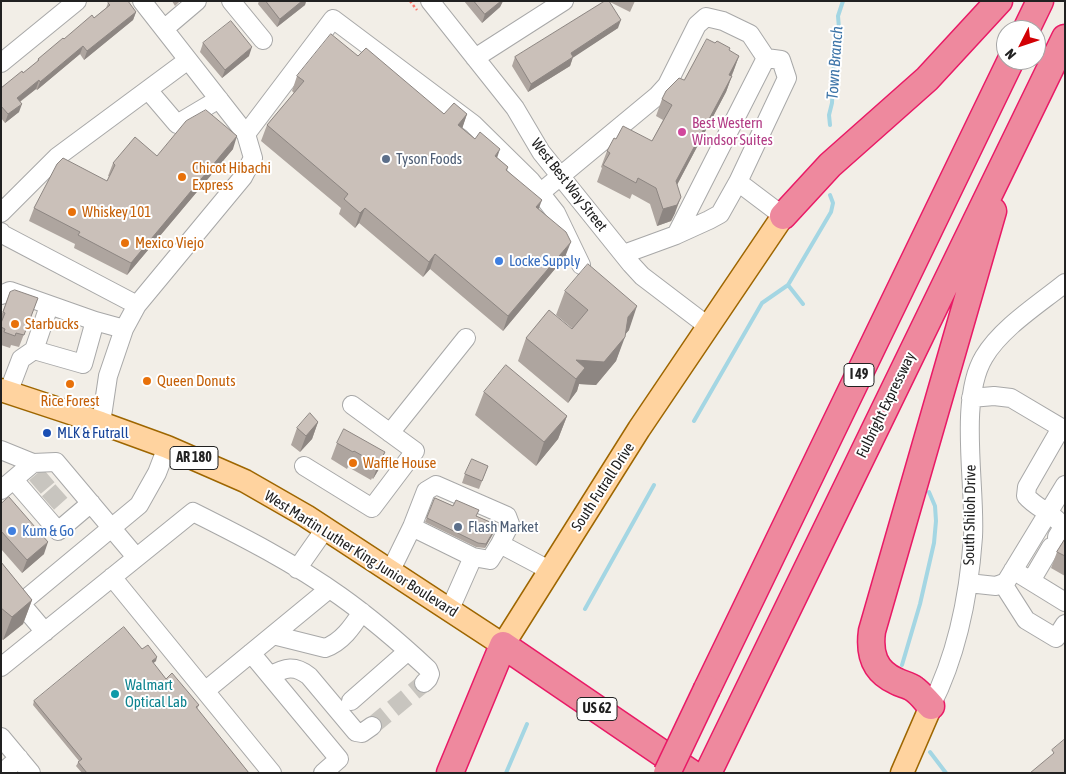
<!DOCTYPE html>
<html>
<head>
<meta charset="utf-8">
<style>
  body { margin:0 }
  #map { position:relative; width:1066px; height:774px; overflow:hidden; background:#f2eee7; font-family:"Asap Condensed",sans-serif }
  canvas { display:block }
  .frame { position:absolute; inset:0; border:2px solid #212121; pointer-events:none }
  .north { position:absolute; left:996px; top:20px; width:50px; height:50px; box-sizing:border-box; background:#fff; border:1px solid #a6a6a6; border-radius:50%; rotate:229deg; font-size:14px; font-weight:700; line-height:20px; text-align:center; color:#212121 }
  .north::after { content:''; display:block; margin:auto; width:18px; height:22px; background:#d20004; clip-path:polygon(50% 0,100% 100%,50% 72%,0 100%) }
</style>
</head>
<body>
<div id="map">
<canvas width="1066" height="774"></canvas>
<div class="frame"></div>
<div class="north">N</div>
</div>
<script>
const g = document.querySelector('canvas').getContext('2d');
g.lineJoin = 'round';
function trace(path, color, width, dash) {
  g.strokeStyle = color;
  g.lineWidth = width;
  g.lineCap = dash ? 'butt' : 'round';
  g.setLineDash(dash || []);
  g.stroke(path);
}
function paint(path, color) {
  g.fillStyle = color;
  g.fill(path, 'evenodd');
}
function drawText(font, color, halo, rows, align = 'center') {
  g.font = font + ' "Asap Condensed",sans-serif';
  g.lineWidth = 4;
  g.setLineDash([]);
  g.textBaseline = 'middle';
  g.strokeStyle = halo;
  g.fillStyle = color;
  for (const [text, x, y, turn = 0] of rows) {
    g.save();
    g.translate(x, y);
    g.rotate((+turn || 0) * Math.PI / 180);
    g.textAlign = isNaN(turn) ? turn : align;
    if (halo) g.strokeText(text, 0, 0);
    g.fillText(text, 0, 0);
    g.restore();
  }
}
const stream = new Path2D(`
  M830,125L829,115L832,103L834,62L838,52L840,40L838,16L843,1
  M788,285L803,304
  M694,421L762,303L788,285L831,212L833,203L830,195
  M585,609L654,485
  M902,665L920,604L934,543L936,521L935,506L929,492
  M930,752L946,773
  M506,773L527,724`);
const minorTunnel = new Path2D(`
  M35,487L55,470
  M48,503L68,485
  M372,726L424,683`);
const path = new Path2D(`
  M410,1L417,10`);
const minor = new Path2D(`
  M231,1L263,40
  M430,1L515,108L541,152L631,264L642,276L709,327
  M164,29L197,1
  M475,58L564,1
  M1,63L77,1
  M148,90L177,124L219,99
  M246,134L333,19L473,124L531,181L556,213L581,265
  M738,182L783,216
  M540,193L657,96L667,85L697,25L706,17L723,21L750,34L766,58L676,235L624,254
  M1,213L57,157L188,60
  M1,232L2,234L137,305
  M676,235L709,220L720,214L738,182L787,78L781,60L766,58
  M1,295L10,291L95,321L83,364L34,350
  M95,321L124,329
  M8,393L21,359L34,350L49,306
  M971,398L994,396L1011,398L1065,430
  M101,423L108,376L124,329L137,305L243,177L253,158L246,134L142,1
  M390,433L466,338
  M1,450L33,463
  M304,466L372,508L415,451L352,405
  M14,480L58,531L91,503
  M1,490L33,463L56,462L136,557
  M412,527L473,557
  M1057,537L1063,527C1054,513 1037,509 1026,496L1027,487L1061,428
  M297,569L325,529
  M1013,570L1065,602
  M390,572L412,527L426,491L436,485L507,516L510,524L500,544L551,571
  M112,577L272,773
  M1,580L45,632
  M1031,581L1051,547
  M968,583L996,586L1006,582L1065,485
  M1003,584L1026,620L1056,638L1065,624
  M21,603L139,505L157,473L167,447
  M450,609L473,557L490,560L500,544
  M273,635L325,648C342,642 352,627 362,612
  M251,653L339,759L323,773
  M1,667L193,512C243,537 294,563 340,596C371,618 400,643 428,669L430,674L428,679L424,683
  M270,676C285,667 295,665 309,676L356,732L362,733L372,726
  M205,691L329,589
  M351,701L408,651
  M931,706C957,655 969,594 973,537C976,487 958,400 984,357C1001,328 1039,304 1065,283
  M1,737L31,773
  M2,773L19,758`);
const major = new Path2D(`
  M1,390L101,423L167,447L245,481L306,516L503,645L639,429L783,216
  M902,773L931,706`);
const highway = new Path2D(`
  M1026,30L1040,1
  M783,216L830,165L927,79L999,1
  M707,689L1011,60
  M931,706C926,701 920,693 914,689C909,685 901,684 896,681C874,671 869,653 872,631L993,211
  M450,773L503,645L691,773
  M708,773L1065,38`);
const highwayBridge = new Path2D(`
  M667,773L707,689`);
const wall = new Path2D(`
  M172,1H180L175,6Z
  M259,1H306L305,5L277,27L258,4Z
  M464,1H503L500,7L482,23Z
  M605,1H635L630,12L610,2L618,28L573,57L570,66L528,92L512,66L515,57Z
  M108,3L136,12L133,20L84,60L80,54L37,90L36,89L20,102L19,112L5,123L1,118V88L23,73L37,62L38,59L94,18L106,8Z
  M203,43L249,56L222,78L200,52Z
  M729,51L739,56L726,92L677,185L675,213L671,221L657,226L650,204L632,194L630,199L597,182L602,168L601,167L607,151L616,139L652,141L663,120L656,116L662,99L684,80Z
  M358,56L444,114H467L462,128L508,167L507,171L539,209L565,257L503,331L430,269L423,277L359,223L355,228L339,214L341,208L261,141L267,125L294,93L292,91L297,76Z
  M233,149L127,275L74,248L75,244L29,221L34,208L107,181L109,176H108L113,163L157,156Z
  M565,291L629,330L625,334L616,361L596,385L579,384L577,391L568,403L518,361L526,338L572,329H573L556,315Z
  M10,292L38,298L19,347L11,345L10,348L1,345V316Z
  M484,392L567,416L558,439L536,466L475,415Z
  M318,422L312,439L300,452L291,445L297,428Z
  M337,443L385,452L379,469L373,479L372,478L371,480L348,467L347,469L331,459Z
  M488,466L479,489L462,483L465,474Z
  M435,498L497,525L485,548L476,547L425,522Z
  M1,504L44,554L22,573L1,549Z
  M1065,538V576L1051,568L1057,552Z
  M1,562L32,600L23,624L3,640L1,639Z
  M142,649L156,661L153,663L166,679L199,705L197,709L249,773H82L76,766L79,761L33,705L34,701Z`);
const shadedWall = new Path2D(`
  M302,1H306L305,5L277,27L280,19Z
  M501,1H503L500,7L482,23L485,14Z
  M136,12L133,20L84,60L87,51Z
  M621,20L618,28L568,61L573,57L570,66L528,92L531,84L571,53Z
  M83,46L80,54L37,90L40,82Z
  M252,47L249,56L222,78L225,70Z
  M739,56L733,72L723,91L729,75Z
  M732,76L726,92L670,198L676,181Z
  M39,80L36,89L14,106L17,98Z
  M22,104L19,112L5,123L8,114Z
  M467,114L462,129L458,125Z
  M237,136L233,149L127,275L131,263Z
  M500,149L495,164V156Z
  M681,197L675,213L671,221L657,226L663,209Z
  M542,200L536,216V207Z
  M365,208L359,223L355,228L360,213Z
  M571,242L565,257L503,331L508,316Z
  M435,254L430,269L423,277L429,262Z
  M637,306L629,330L620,341L628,317Z
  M625,337L616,361L596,385L579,384L577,391L568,403L576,379V360Z
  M567,416L558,439L536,466L544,442Z
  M318,422L312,439L300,452L306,436Z
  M385,452L379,469L373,479L379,462Z
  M497,525L496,529L485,548L486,544Z
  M48,542L44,554L22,573L27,560Z
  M32,600L23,624L3,640L12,617Z
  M157,657L156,661L150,666L152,661Z`);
const building = new Path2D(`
  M110,1H128L136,12L87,51L83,46L40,82L39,80L17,98L22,104L8,114L1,106V88L22,71L23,73L39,60L38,59L63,38L64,39L92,15L94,18L110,5L108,3Z
  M266,1H302L280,19Z
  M474,1H501L485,14Z
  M605,1H609L621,20L571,53L573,57L531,84L515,57Z
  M231,21L252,47L225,70L203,43Z
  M331,34L358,56L366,48L444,114L454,103L467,114L458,125L475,139L480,132L500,149L495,156L508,167L506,170L542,200L536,207L566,232L571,242L508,316L435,254L429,262L365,208L360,213L344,199L348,194L267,125L304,81L297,76Z
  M707,39L715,43L717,41L730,48L729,50L739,56L729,75L732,76L676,181L681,197L677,205L663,209L656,188L638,178L636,183L603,165L610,153L607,151L614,138L616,139L623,126L652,141L672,105L662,99L666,91L679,78L684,80Z
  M206,110L237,136L131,263L78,235L80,232L34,208L57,164L63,158L107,181L115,165L113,163L135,137L157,156L186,121Z
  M588,264L637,306L628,317L625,337L604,362L576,360L585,368L576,379L526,338L549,310L572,329L588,310L565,291Z
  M15,290L38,298L24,335L16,333L15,336L4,332L5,329L1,327V323L5,313L3,312L10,292Z
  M506,365L567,416L544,442L484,392Z
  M310,413L318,422L306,436L297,428Z
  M344,429L385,452L379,462H378L377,464L354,451L353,452L337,443Z
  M472,459L488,466L482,481L465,474Z
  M9,497L48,542L27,560L1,531V504Z
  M435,498L453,506L456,500L479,510L476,516L497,525L486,544L478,543L427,518Z
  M1065,539V556L1057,552Z
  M1,562L32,600L12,617L1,608Z
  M124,627L142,649L148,645L157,657L152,661L166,679L172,673L199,705L196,707L249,773H87L78,762L82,759L34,701Z
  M1065,739V773H1030L1054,753L1052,750Z`);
const markers = [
  [682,132,5,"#d1479c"],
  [386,159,5,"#5c6f8a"],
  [182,177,5,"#e8710a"],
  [72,212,5,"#e8710a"],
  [125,243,5,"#e8710a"],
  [499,261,5,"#3f7fe0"],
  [15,324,5,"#e8710a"],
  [147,381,5,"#e8710a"],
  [70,384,5,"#e8710a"],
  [47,433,5,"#1a4fb4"],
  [353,463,5,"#e8710a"],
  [458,527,5,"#5c6f8a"],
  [12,531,5,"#3f7fe0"],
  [115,694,5,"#0f9aa8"]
];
const shields = [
  [859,375,30],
  [194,458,48],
  [597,709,40]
];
const shieldNames = [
  ["I 49",859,375],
  ["AR 180",194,458],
  ["US 62",597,709]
];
const hotelNames = [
  ["Best Western",692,123],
  ["Windsor Suites",692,140]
];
const serviceNames = [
  ["Tyson Foods",396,159],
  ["Flash Market",468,527]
];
const foodNames = [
  ["Chicot Hibachi",192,168],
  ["Express",192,185],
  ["Whiskey 101",82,212],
  ["Mexico Viejo",135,243],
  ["Starbucks",25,324],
  ["Queen Donuts",157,381],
  ["Rice Forest",70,401,"center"],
  ["Waffle House",363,463]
];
const streetNames = [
  ["West Best Way Street",569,185,52],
  ["Fulbright Expressway",886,405,-64],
  ["South Futrall Drive",603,487,-57],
  ["South Shiloh Drive",970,515,-89],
  ["West Martin Luther King Junior Boulevard",361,554,32]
];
const shopNames = [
  ["Locke Supply",509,261],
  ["Kum & Go",22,531]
];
const transitNames = [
  ["MLK & Futrall",57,433]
];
const cultureNames = [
  ["Walmart",125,685],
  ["Optical Lab",125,702]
];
const waterNames = [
  ["Town Branch",835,63,-86]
];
trace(stream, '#a4d6e3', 4);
trace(minorTunnel, '#c8c5bf', 18, [18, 9]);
trace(minor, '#a8a8a8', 20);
trace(major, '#9e6600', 25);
trace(highway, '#e91a66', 29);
trace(path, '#ff776b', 2.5, [2.5, 2.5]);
trace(minor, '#fff', 18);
trace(major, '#ffd39f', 22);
trace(highway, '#ee899e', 26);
trace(highwayBridge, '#e91a66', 29, []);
trace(highwayBridge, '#ee899e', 26);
paint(wall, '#aea59f');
paint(shadedWall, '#8d8682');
paint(building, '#cac0b9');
trace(building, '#8d8682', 1);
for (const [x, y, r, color] of markers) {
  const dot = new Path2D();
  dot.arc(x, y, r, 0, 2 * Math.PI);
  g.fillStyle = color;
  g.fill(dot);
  trace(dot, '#fff', 2);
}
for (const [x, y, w] of shields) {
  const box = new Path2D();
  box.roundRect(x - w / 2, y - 11.5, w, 23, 4);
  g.fillStyle = '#fff';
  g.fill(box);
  trace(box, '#212121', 1);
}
drawText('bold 14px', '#212121', null, shieldNames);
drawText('15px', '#b23c85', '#fff', hotelNames, 'left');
drawText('15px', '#4e5e75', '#fff', serviceNames, 'left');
drawText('15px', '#c56008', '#fff', foodNames, 'left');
drawText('15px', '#212121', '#fff', streetNames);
drawText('15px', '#366cbe', '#fff', shopNames, 'left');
drawText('15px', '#164399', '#fff', transitNames, 'left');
drawText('15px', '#0d838f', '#fff', cultureNames, 'left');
drawText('italic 16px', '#3f76a9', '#fff', waterNames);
</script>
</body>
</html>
